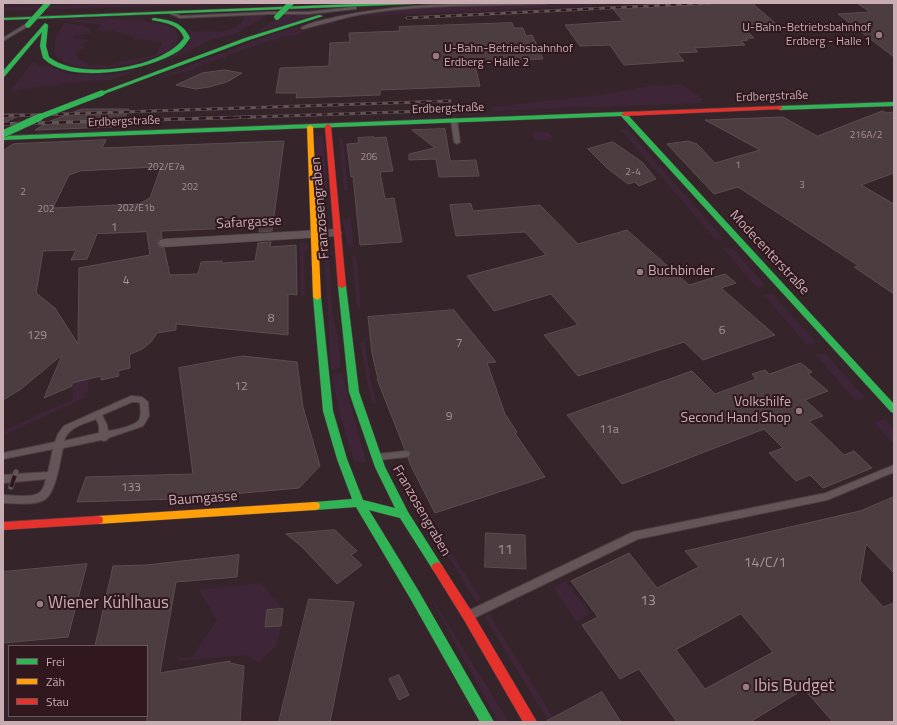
<!DOCTYPE html>
<html>
<head>
<meta charset="utf-8">
<style>
  body { margin:0 }
  #map { position:relative; width:897px; height:725px; overflow:hidden; background:#35252a; font-family:"Titillium Web",sans-serif }
  canvas { display:block }
  .frame { position:absolute; inset:0; border:4px solid #c8adb3; pointer-events:none }
  .legend { position:absolute; left:8px; top:645px; width:140px; height:72px; box-sizing:border-box; background:#30181e; border:1px solid #6d545a; margin:0; padding:5px 7px; list-style:none; font-size:12px; color:#c8adb3 }
  .legend li { display:flex; align-items:center; gap:8px; height:20px }
  .legend b { width:20px; border:1px solid #6d545a }
</style>
</head>
<body>
<div id="map">
<canvas width="897" height="725"></canvas>
<div class="frame"></div>
<ul class="legend">
<li><b style="height:5px;background:#30b455"></b>Frei</li>
<li><b style="height:5px;background:#ff9f0a"></b>Zäh</li>
<li><b style="height:5px;background:#e5322d"></b>Stau</li>
</ul>
</div>
<script>
const g = document.querySelector('canvas').getContext('2d');
g.lineJoin = 'round';
function paint(path, color) {
  g.fillStyle = color;
  g.fill(path, 'evenodd');
}
function trace(path, color, width, dash) {
  g.strokeStyle = color;
  g.lineWidth = width;
  g.lineCap = dash ? 'butt' : 'round';
  g.setLineDash(dash || []);
  g.stroke(path);
}
function drawText(font, color, halo, rows, align = 'center') {
  g.font = font + ' "Titillium Web",sans-serif';
  g.lineWidth = 4;
  g.setLineDash([]);
  g.textBaseline = 'middle';
  g.strokeStyle = halo;
  g.fillStyle = color;
  for (const [text, x, y, turn = 0] of rows) {
    g.save();
    g.translate(x, y);
    g.rotate((+turn || 0) * Math.PI / 180);
    g.textAlign = isNaN(turn) ? turn : align;
    if (halo) g.strokeText(text, 0, 0);
    g.fillText(text, 0, 0);
    g.restore();
  }
}
const green = new Path2D(`
  M134,3H266L3,11V8L13,7Z
  M576,3H644L346,17L402,9Z
  M350,9L306,18L254,33L291,10Z
  M269,14L235,34L211,40L183,54L163,61C174,55 184,51 191,40L189,31C205,31 240,36 244,16Z
  M63,20C96,19 133,16 166,25C183,30 181,45 167,52C142,64 73,80 54,53L56,36L64,23C74,24 87,24 91,33L74,36L73,38L90,40L81,44L86,48L75,52L79,59L88,63V66L110,65L122,61L147,57L156,54L162,42L136,39H134L133,35L124,34L115,31H98L101,24L62,21Z
  M332,21H336L333,24L318,26L294,36L288,35L276,39L279,42L272,40L228,55L225,57L228,59L226,60L222,58L194,68L196,69L152,80L270,35L312,23L296,29L303,31Z
  M33,62L40,66H48L68,74L75,75H110L137,70L111,80L75,82L10,91Z
  M683,84L682,85L704,99L701,100L703,103L493,111L491,107L601,95L654,85L659,86Z
  M470,107V111L428,113L427,109Z
  M604,109L606,110L445,116L444,115Z
  M626,128L723,238L716,240L621,130Z
  M542,131L550,133L553,137C547,142 538,142 532,137L534,132Z
  M315,136H323L328,194L319,195Z
  M339,137L343,139L348,190H344Z
  M343,219H351L354,247L347,245Z
  M302,242L308,245L309,249L304,252L305,295L301,296L300,244Z
  M324,242L328,243L332,310L338,339L341,368L331,370Z
  M722,247L733,249L765,285L757,288Z
  M356,255L361,307L357,308L352,256Z
  M772,293L816,343L807,345L764,295Z
  M360,342H365L370,379L377,403L372,404L367,381Z
  M825,353L865,398L855,400L815,354Z
  M342,373L366,462H354L339,411L332,374Z
  M89,379L87,394L84,398L3,435V431L73,399L72,383Z
  M885,419L894,430V445L874,422Z
  M398,470L405,472L418,498L416,500H413L393,471Z
  M423,507L441,537L437,539L419,509Z
  M450,551L481,599L476,602L446,553Z
  M566,581L590,614L577,622L554,589L556,586Z
  M261,583L283,609L267,610L265,627L281,626L276,646L258,663L248,655L178,661V658L192,657L217,620L199,590Z
  M426,589L509,722H498Z
  M489,614L553,717L547,719L484,616Z`);
const building = new Path2D(`
  M732,3H752L776,24L745,29L754,38H746L748,40L741,41L745,45L694,48L698,52L677,53L684,61L624,65L610,45L580,46L565,25L623,21L613,9Z
  M857,3H894V57L838,14L870,12Z
  M512,23L514,28H523L526,36L532,35L543,59L474,61L480,86L380,90V95L296,98L297,93H276L280,68L329,66L330,43L350,42L349,33L400,31L399,27Z
  M225,70L242,73L227,82L209,87L196,89L176,85L202,73Z
  M82,109H129L123,121L113,125L112,127L35,130L48,122Z
  M883,111L886,113L894,112V173L861,185L894,204V294L854,267L859,266L738,187L714,194L667,144L688,141L697,144L715,163L760,150L705,120L783,117L817,136Z
  M3,114H24L3,123Z
  M445,129L450,160L452,161L476,160L479,176L439,177L436,159L409,160V154L435,148L412,130Z
  M374,137L375,138L386,137L393,171L380,172L385,199L394,198L402,242L360,245L353,176L351,177L347,144L359,143L358,138Z
  M106,140L102,148L284,141L272,231L259,232L260,227L161,231L162,238L159,239L157,244L160,247L164,248L170,275L198,274L201,262L222,261V263L255,261L258,243L271,242L270,247L296,245L297,295L288,294V335L176,324V330L157,333L151,342L144,348L129,355L130,368L118,371L119,376L101,380V376L72,383V386L44,398L62,355L21,389L3,400V151L13,144ZM161,167L150,198L139,204L53,208L69,175L80,171ZM147,232L150,255L79,268L78,344L55,308L36,293L43,251L76,250L71,260L87,259L97,234Z
  M613,142L642,162L656,179L639,186L635,182L628,184L607,168L588,149Z
  M471,204L473,211L540,205L578,244L627,230L689,285L725,274L736,283L721,288L775,335L703,360L684,342L578,376L544,335L578,325L551,294L494,311L467,276L546,255L525,232L456,236L450,205Z
  M454,310L496,362L487,363L505,414L517,432L515,433L545,477L435,513L411,466L408,458L411,453L409,451L405,450L377,379H378L372,353L368,317Z
  M243,356L297,362L303,407L320,466L299,488L176,499L77,502L86,477L193,474L179,368Z
  M801,363L812,372L808,374L828,391L805,400L823,416L809,421L844,455L854,451L872,468L823,488L810,475L796,481L769,453L783,448L764,429L622,484L567,415L692,371L715,394L756,379L752,374L765,370L769,374Z
  M894,497V573L866,544L860,581L883,607L894,603V722H833L804,689L750,722H677L639,669L620,679L582,625L598,617L571,581L629,553L657,588L699,567L685,551L860,511ZM741,614L773,652L705,689L676,650Z
  M335,530L357,551L351,555L362,565L337,584L302,547L286,534Z
  M486,533L525,535L526,569L485,567Z
  M239,555L237,577L176,582L160,673L230,661V663L244,666L240,722H147V646H95L113,566L146,565Z
  M87,564L68,637L3,643V572Z
  M309,599L354,602L330,722H279Z
  M283,609L281,626L265,627L267,610Z
  M399,675L409,695L399,700L389,679Z
  M602,692L621,722H547V721Z`);
const lane = new Path2D(`
  M484,3H547L545,4C484,6 422,4 362,14C342,18 323,24 303,29L301,28C312,21 329,19 341,16C389,6 436,4 484,3Z
  M354,7H356V9L308,14H270L180,18L169,13L171,12L181,16L270,12H308Z
  M26,24L30,25L3,41V38Z
  M454,118L457,120L460,142L457,144L454,142L451,120Z
  M131,396L142,397L148,402L149,416L143,426L108,438L107,440L104,441L101,440L63,448C60,460 56,494 44,500C32,506 16,503 3,503V495C12,495 35,499 41,491C44,488 45,483 46,479L3,483V475L48,472L53,449L3,459V453L55,442L58,434L64,426ZM132,402H137L140,403C140,408 142,415 139,420C135,426 115,430 108,431L107,425L102,415ZM96,419L99,425V433L64,441C68,427 84,424 96,419Z
  M406,451L409,452L410,454L409,456L406,457L378,460L375,459L374,457L375,455L378,454Z
  M894,465V472L827,500L638,539L474,618L470,620L466,618L465,615L466,612L633,532L826,493Z`);
const street = new Path2D(`
  M336,229L340,230L342,233L340,236L164,247L160,246L158,243L160,240L164,239Z`);
const fast = new Path2D(`
  M378,3H417L415,4L3,20V18Z
  M319,15L323,16L249,40L104,94L99,93L245,38Z
  M154,18C169,20 183,22 190,38C187,42 184,47 180,50C151,70 70,86 43,58L40,46L42,32L5,76L3,77V71L45,23L48,25L46,46L49,57C78,81 162,69 184,38C179,24 166,23 152,20V19Z
  M894,102V106L780,110L777,108L780,106Z
  M623,112L626,113L894,404V413L891,412L621,116L3,140V136Z
  M339,284H345L346,286L359,392L385,467L408,512L441,564L443,567L441,570L437,572L433,570L400,518L369,510L418,590L494,722H480L410,598L356,507L315,510L311,509L310,506L311,503L315,502L352,499L337,459L323,411L313,297L317,294L321,297L333,411L347,459L363,500L395,508L375,467L349,392L338,286Z`);
const slow = new Path2D(`
  M310,125L313,127L321,297L317,300L313,297L307,127Z
  M315,502L319,503L320,506L319,509L315,510L98,524L94,523L93,520L94,517L98,516Z`);
const jam = new Path2D(`
  M780,106L783,108L782,109L624,116L621,114L624,112Z
  M328,124L331,126L346,286L342,288L338,286L325,126Z
  M98,516L102,517L103,520L102,523L98,524L3,530V522Z
  M437,562L441,564L472,612L537,722H523L464,620L433,570L431,567L433,564Z`);
const railFar2 = new Path2D(`
  M407,18L708,3
  M3,116L450,101
  M223,118L427,111`);
const railFar1 = new Path2D(`
  M3,124L251,117`);
const rail = new Path2D(`
  M11,487L16,472`);
const fastBridgeFar1 = new Path2D(`
  M277,17L291,3
  M28,25L48,3
  M37,118L102,93`);
const fastBridge = new Path2D(`
  M3,134L40,117`);
const markers = [
  [879,35,4,"#957d83"],
  [436,56,4,"#957d83"],
  [640,272,4,"#957d83"],
  [799,411,4,"#957d83"],
  [40,604,4,"#957d83"],
  [746,687,4,"#957d83"]
];
const farNumbernames = [
  ["216A/2",866,136],
  ["206",369,158],
  ["1",738,166],
  ["202/E7a",166,168],
  ["2-4",633,173],
  ["3",802,186],
  ["202",190,188],
  ["2",23,193],
  ["202/E1b",136,209],
  ["202",46,210]
];
const farPoinames = [
  ["U-Bahn-Betriebsbahnhof",871,28],
  ["Erdberg - Halle 1",871,42],
  ["U-Bahn-Betriebsbahnhof",444,49,"left"],
  ["Erdberg - Halle 2",444,63,"left"]
];
const farStreetnames = [
  ["Erdbergstraße",772,97,-2],
  ["Erdbergstraße",448,109,-2],
  ["Erdbergstraße",124,122,-2]
];
const numberNames = [
  ["1",114,228],
  ["4",126,281],
  ["8",271,319],
  ["6",722,331],
  ["129",37,336],
  ["7",459,344],
  ["12",241,387],
  ["9",449,417],
  ["11a",609,430],
  ["133",131,488]
];
const streetNames = [
  ["Franzosengraben",321,208,-95],
  ["Safargasse",249,223,-3],
  ["Modecenterstraße",769,253,47],
  ["Baumgasse",203,499,-4],
  ["Franzosengraben",421,511,60]
];
const poiNames = [
  ["Buchbinder",648,272],
  ["Volkshilfe",791,403,"right"],
  ["Second Hand Shop",791,419,"right"]
];
const nearNumbernames = [
  ["11",505,551],
  ["14/C/1",765,564],
  ["13",648,602]
];
const nearPoinames = [
  ["Wiener Kühlhaus",48,604],
  ["Ibis Budget",754,687]
];
paint(green, '#3f2538');
paint(building, '#4b3d40');
trace(building, '#5d4c51', 1);
trace(lane, '#4d4144', 2);
trace(street, '#4d4144', 1);
trace(fast, '#4d4144', 1);
trace(slow, '#4d4144', 1);
trace(jam, '#4d4144', 1);
paint(lane, '#635558');
paint(street, '#635558');
paint(fast, '#30b455');
paint(slow, '#ff9f0a');
paint(jam, '#e5322d');
trace(railFar2, '#605456', 3);
trace(railFar1, '#605456', 3.5);
trace(rail, '#605456', 5.5);
trace(railFar2, '#30181e', 2, [5.5]);
trace(railFar1, '#30181e', 2.5, [7]);
trace(rail, '#30181e', 4, [12]);
trace(fastBridgeFar1, '#514146', 6, []);
trace(fastBridge, '#514146', 8, []);
trace(fastBridgeFar1, '#30b455', 5.5);
trace(fastBridge, '#30b455', 7);
for (const [x, y, r, color] of markers) {
  const dot = new Path2D();
  dot.arc(x, y, r, 0, 2 * Math.PI);
  g.fillStyle = color;
  g.fill(dot);
  trace(dot, '#30181e', 1.5);
}
drawText('10px', '#a99196', null, farNumbernames);
drawText('12px', '#c8adb3', '#30181e', farPoinames, 'right');
drawText('12px', '#c8adb3', '#30181e', farStreetnames);
drawText('12px', '#a99196', null, numberNames);
drawText('14px', '#c8adb3', '#30181e', streetNames);
drawText('14px', '#c8adb3', '#30181e', poiNames, 'left');
drawText('14px', '#a99196', null, nearNumbernames);
drawText('17px', '#c8adb3', '#30181e', nearPoinames, 'left');
</script>
</body>
</html>
